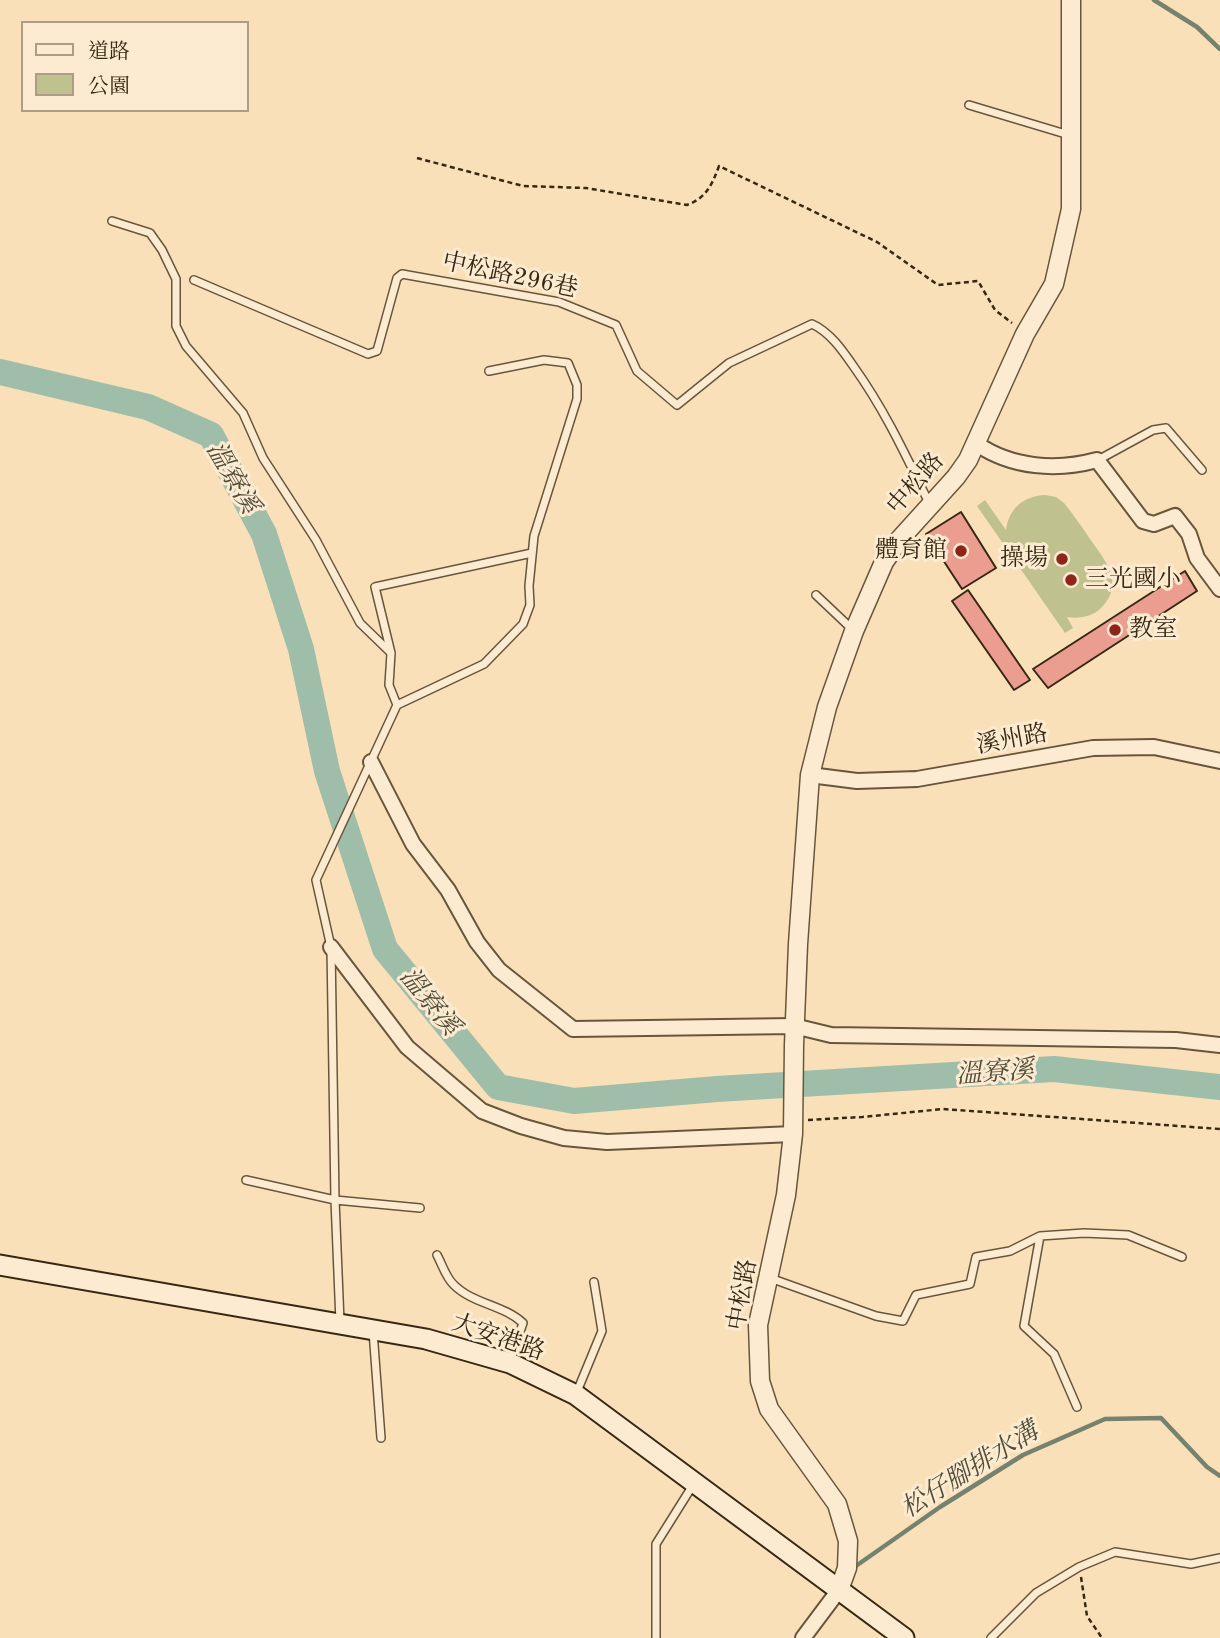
<!DOCTYPE html>
<html>
<head>
<meta charset="utf-8">
<style>
  body { margin:0 }
  #map { position:relative; width:1220px; height:1638px; overflow:hidden; background:#fae0b8; font-family:"Old Standard TT","Noto Serif TC",serif }
  canvas { display:block }
  .legend { position:absolute; left:21px; top:21px; width:228px; height:91px; box-sizing:border-box; background:#fcebd1; border:2px solid #ad9d85; margin:0; padding:9px 12px; list-style:none; font-size:21px; color:#372813 }
  .legend li { display:flex; align-items:center; gap:14px; height:35px }
  .legend b { width:35px; border:2px solid #ad9d85 }
</style>
</head>
<body>
<div id="map">
<canvas width="1220" height="1638"></canvas>
<ul class="legend">
<li><b style="height:9px;background:#fcebd1"></b>道路</li>
<li><b style="height:19px;background:#bfc28e"></b>公園</li>
</ul>
</div>
<script>
const g = document.querySelector('canvas').getContext('2d');
g.lineJoin = 'round';
function paint(path, color) {
  g.fillStyle = color;
  g.fill(path, 'evenodd');
}
function trace(path, color, width, dash) {
  g.strokeStyle = color;
  g.lineWidth = width;
  g.lineCap = dash ? 'butt' : 'round';
  g.setLineDash(dash || []);
  g.stroke(path);
}
function drawText(font, color, halo, rows, align = 'center') {
  g.font = font + ' "Old Standard TT","Noto Serif TC",serif';
  g.lineWidth = 6;
  g.setLineDash([]);
  g.textBaseline = 'middle';
  g.strokeStyle = halo;
  g.fillStyle = color;
  for (const [text, x, y, turn = 0] of rows) {
    g.save();
    g.translate(x, y);
    g.rotate((+turn || 0) * Math.PI / 180);
    g.textAlign = isNaN(turn) ? turn : align;
    if (halo) g.strokeText(text, 0, 0);
    g.fillText(text, 0, 0);
    g.restore();
  }
}
const green = new Path2D(`
  M1045,495L1056,497L1064,503C1073,514 1082,527 1090,539C1105,560 1125,583 1102,607C1093,617 1079,619 1067,617L1073,628L1065,633L977,506L985,500L1006,530C1009,509 1023,496 1045,495Z`);
const stream = new Path2D(`
  M1154,0L1197,27L1220,49
  M853,1568L940,1507L1023,1455L1105,1419L1161,1418L1207,1467L1220,1476`);
const river = new Path2D(`
  M0,372L148,407L211,435L264,534L301,649L327,771L385,949L498,1087L574,1101L717,1089L1054,1069L1220,1087`);
const building = new Path2D(`
  M961,512L996,568L962,589L926,534Z
  M1185,571L1197,591L1048,688L1033,669Z
  M968,590L1030,680L1014,690L952,601Z`);
const path = new Path2D(`
  M417,158L523,186L586,188L687,205C706,198 712,185 719,166L877,242L938,285L978,281L995,310L1012,323
  M808,1120L862,1117L943,1109L1220,1129
  M1081,1577L1087,1616L1102,1638`);
const service = new Path2D(`
  M969,105L1069,135
  M112,221L150,233L162,250L176,279V326L186,346L243,413L263,458L316,540L360,623L391,653
  M194,280L368,354L377,351L397,278L402,274L559,302L616,325L637,371L677,405L729,363L812,324C830,332 843,351 854,367C886,412 906,456 930,505
  M1098,460L1153,430L1166,428L1202,470
  M816,595L853,630
  M397,705L389,685L391,653L375,587L532,553
  M246,1180L335,1200L420,1208
  M1040,1236L1024,1326L1054,1354L1077,1407
  M437,1255C442,1264 446,1278 454,1285C473,1304 504,1305 523,1323L510,1362
  M770,1278L876,1316L903,1321L916,1295L970,1284L976,1257L1010,1251L1040,1236L1084,1233L1128,1235L1182,1257
  M340,1322L335,1200L331,947L316,880L397,705L484,664L523,624L530,605L529,586L534,536L577,399V385L568,363L544,360L489,371
  M373,1331L381,1438
  M576,1394L602,1331L594,1282
  M656,1638V1544L693,1485
  M991,1638L1036,1593L1079,1567L1115,1552L1191,1564L1220,1558`);
const minor = new Path2D(`
  M977,444C1012,468 1057,471 1097,460L1143,521L1154,524L1175,516L1189,534L1197,558L1220,589
  M371,762L413,844L448,890L477,942L499,970L573,1029L794,1026L831,1035L1176,1040L1220,1045
  M810,775L857,781L917,779L1093,748L1154,747L1220,761
  M331,947L407,1047L482,1111L521,1126L564,1138L607,1142L793,1134
  M803,1638L839,1590`);
const tertiary = new Path2D(`
  M839,1590L847,1568L848,1541L837,1504L769,1409L760,1381L758,1325L786,1195L793,1134L794,1045L798,944L810,775L827,707L854,631L884,562L899,540L956,477L968,460L1025,334L1054,284L1071,209V0`);
const secondary = new Path2D(`
  M0,1265L426,1339L510,1363L576,1395L904,1638`);
const markers = [
  [961,551,7,"#8f2418"],
  [1062,559,7,"#8f2418"],
  [1071,580,7,"#8f2418"],
  [1115,630,7,"#8f2418"]
];
const streetNames = [
  ["中松路296巷",510,276,12],
  ["中松路",916,484,-49],
  ["溪州路",1012,740,-10],
  ["中松路",743,1295,-80],
  ["大安港路",498,1338,19]
];
const poiNames = [
  ["體育館",947,551],
  ["操場",1048,559],
  ["三光國小",1085,580,"left"],
  ["教室",1129,630,"left"]
];
const waterNames = [
  ["溫寮溪",232,478,60],
  ["溫寮溪",429,1002,51],
  ["溫寮溪",995,1073,-4],
  ["松仔腳排水溝",970,1471,-32]
];
paint(green, '#bfc28e');
trace(stream, '#75826e', 4.5);
trace(river, '#9fbeaa', 26);
paint(building, '#eb9d90');
trace(building, '#372813', 2);
trace(service, '#68563c', 10);
trace(minor, '#68563c', 18);
trace(tertiary, '#68563c', 21);
trace(secondary, '#372813', 23);
trace(path, '#372813', 2.5, [5, 3.5]);
trace(service, '#fcebd1', 7);
trace(minor, '#fcebd1', 14);
trace(tertiary, '#fcebd1', 18);
trace(secondary, '#fcebd1', 19);
for (const [x, y, r, color] of markers) {
  const dot = new Path2D();
  dot.arc(x, y, r, 0, 2 * Math.PI);
  g.fillStyle = color;
  g.fill(dot);
  trace(dot, '#fcebd1', 2.5);
}
drawText('24px', '#372813', '#fcebd1', streetNames);
drawText('24px', '#372813', '#fcebd1', poiNames, 'right');
drawText('italic 26px', '#514e39', '#fcebd1', waterNames);
</script>
</body>
</html>
